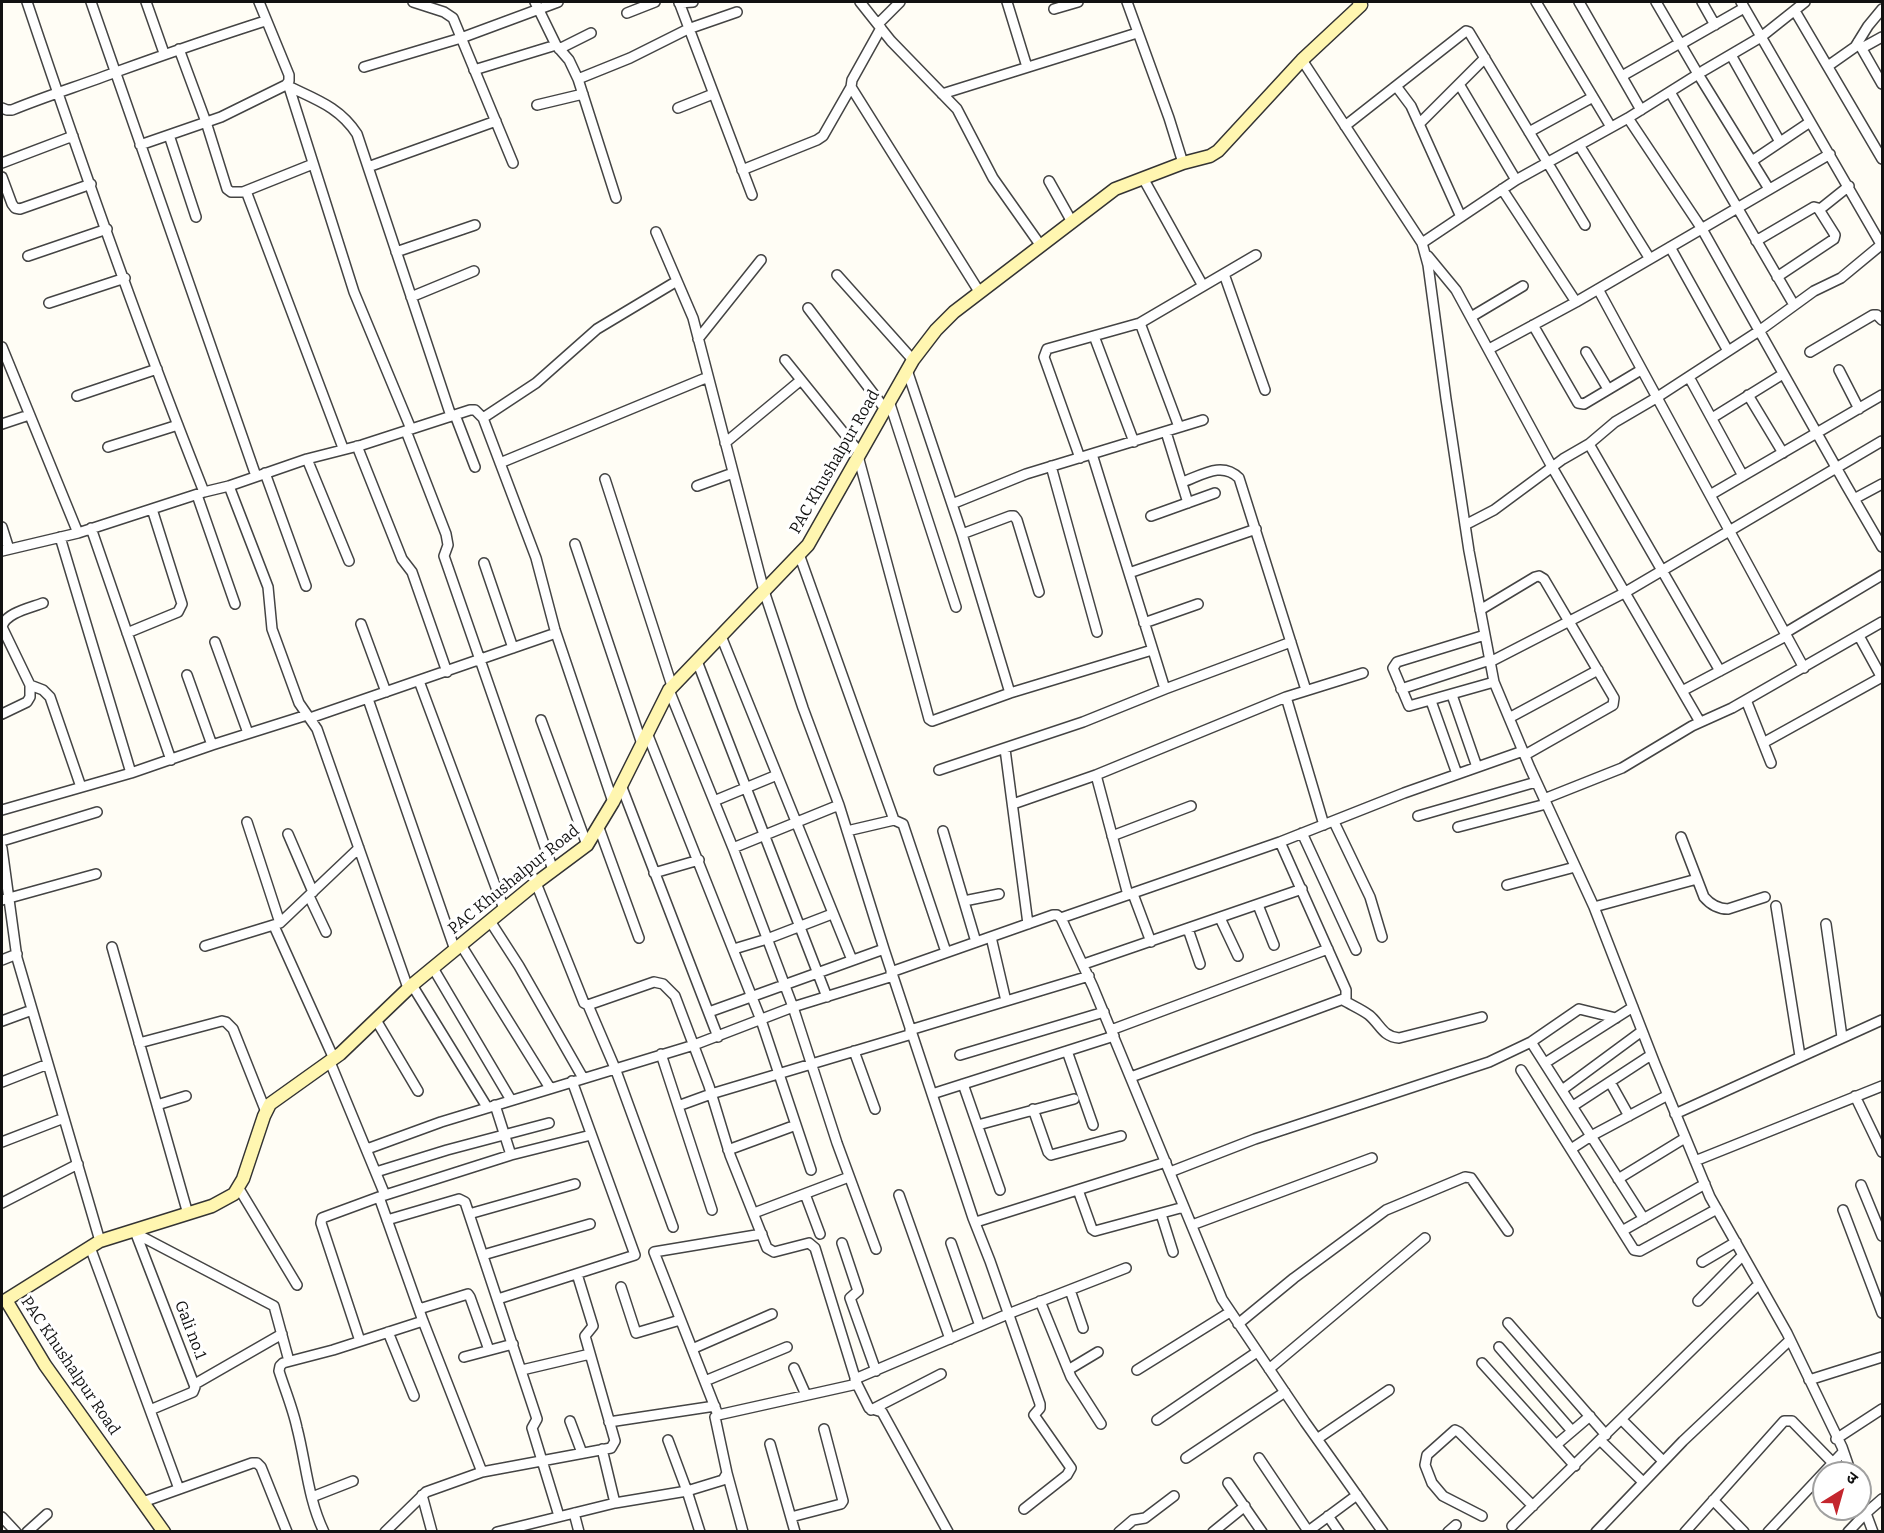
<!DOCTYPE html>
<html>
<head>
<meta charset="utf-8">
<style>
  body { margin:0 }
  #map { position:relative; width:1884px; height:1533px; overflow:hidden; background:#fffdf5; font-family:Bitter,"Noto Sans Devanagari",serif }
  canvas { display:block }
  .frame { position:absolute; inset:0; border:3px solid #111; pointer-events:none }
  .north { position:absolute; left:1812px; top:1461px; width:60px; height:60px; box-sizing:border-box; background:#fff; border:2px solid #a0a0a0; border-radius:50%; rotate:37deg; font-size:16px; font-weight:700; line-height:24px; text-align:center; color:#111 }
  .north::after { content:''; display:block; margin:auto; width:21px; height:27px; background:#c4262e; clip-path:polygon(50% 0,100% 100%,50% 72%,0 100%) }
</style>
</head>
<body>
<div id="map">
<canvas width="1884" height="1533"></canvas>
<div class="frame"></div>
<div class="north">उ</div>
</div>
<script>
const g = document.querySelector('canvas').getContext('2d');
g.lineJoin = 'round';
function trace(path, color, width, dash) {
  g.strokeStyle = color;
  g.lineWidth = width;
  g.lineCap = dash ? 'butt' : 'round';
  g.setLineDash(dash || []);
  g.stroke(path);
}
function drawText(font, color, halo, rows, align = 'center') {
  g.font = font + ' Bitter,serif';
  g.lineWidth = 6;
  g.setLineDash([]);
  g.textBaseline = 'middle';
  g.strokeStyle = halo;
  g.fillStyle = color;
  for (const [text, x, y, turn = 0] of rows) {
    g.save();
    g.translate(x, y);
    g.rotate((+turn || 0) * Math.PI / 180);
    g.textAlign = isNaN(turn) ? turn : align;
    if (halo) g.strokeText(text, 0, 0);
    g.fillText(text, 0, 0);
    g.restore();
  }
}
const street = new Path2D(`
  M27,2C82,166 140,331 204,492
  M91,2L256,476
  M146,2L164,53
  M413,2L444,12L453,18L513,163
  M535,2L556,45L569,60L578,79L616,198
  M679,2L752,195
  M860,2L891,41L957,109L993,178L1041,246
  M1007,2L1027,67
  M1127,2L1169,118L1183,163
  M1536,2L1611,127
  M1579,2L1641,110
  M1656,2L1698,74L1769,189
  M1702,2L1715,25
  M1741,2L1882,246
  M679,3L693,2
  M1054,9L1078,2
  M1795,11L1882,159
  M627,13L655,2
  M878,24L900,2
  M881,28L852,80L851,87L980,293
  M1858,42L1882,84
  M1681,44L1744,8
  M1862,48L1882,37
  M179,49L206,122L227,189L231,192H243L313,164
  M559,49L591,33
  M1731,55L1780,142
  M1302,60L1422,243L1428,265L1446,399L1469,551L1494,682L1530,768L1594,907L1655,1064L1710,1197L1787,1333L1842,1447L1851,1473
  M1828,66L1855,47L1868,26L1882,9
  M364,67L461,38L558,2
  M474,70L556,45
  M1622,76L1680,43
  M578,79L630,58L688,29L737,12
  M1459,84L1516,180
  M286,85C314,99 339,106 357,134L451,416
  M1396,86L1411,106L1461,217
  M289,87L354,292L411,429
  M1670,92L1794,305
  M942,94L1137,33
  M537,105L583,94
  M2,108L7,110H12C46,96 82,85 116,72C166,54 215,37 265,21
  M678,108L713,94
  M1628,118L1703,71L1761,37L1805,2
  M1419,124L1485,58
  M1345,126L1466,31L1469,32L1585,225
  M1529,132L1593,97
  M169,135L196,217
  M140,145L221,117L286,85L289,81V75L259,2
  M1579,145L1650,259
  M1752,161L1810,122
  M2,163L73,136
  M368,167L496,121
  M742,170L817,140L823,136L851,87
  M2,177L12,204L15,208L20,209L91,184
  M1143,178L1203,286
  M1049,181L1072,222
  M1502,189L1576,302
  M246,191L343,448
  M1819,210L1849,186
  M656,232L693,318L764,591L803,708L839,805L884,949L973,1218L990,1261L1040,1404V1408L1034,1415L1071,1468L1067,1475L1024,1509
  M1756,241L1814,207L1818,208L1835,235L1834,239L1777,277
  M1422,243L1516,180L1628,118L1702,229L1846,485L1882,547
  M1670,247L1728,351
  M396,252L475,225
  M28,256L107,229
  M1428,256L1456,290L1552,467L1700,722
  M1224,274L1265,390
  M837,275L913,360
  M1598,289L1804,668
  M411,297L474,271
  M49,303L125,278
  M808,308L885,409
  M1471,317L1523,286
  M1140,323L1179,427
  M1533,325L1578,403L1584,404L1641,370
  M1094,336L1134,442
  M698,339L761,260
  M2,347L78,533
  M1489,349L1576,302L1830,154
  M1586,352L1608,389
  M1810,352L1873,315H1877L1882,320
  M785,360L860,453
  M907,370L962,534L1010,693
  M1839,370L1859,409
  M1689,377L1743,476
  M1748,395L1783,453
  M77,396L157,369
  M889,401L956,607
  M455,415L475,467
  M483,418L536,383L597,329L677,281
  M1712,418L1783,374
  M2,424L29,415
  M406,431L446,534L448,545L444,556L553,870
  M1166,432L1188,503
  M725,443L801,380
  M1589,444L1720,671
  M357,446L402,559L412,572L447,672
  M108,447L178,425
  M1092,454L1165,689
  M858,456L929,719L932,721L1010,693L1152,650
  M1080,458L1044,357L1047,349L1140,323L1256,255
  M307,459L349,561
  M500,463L708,377
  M1051,466L1097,632
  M265,473L306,586
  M605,479L672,686
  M1183,482C1202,475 1222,461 1239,478L1306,690
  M229,486L268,587L272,629L299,703L317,729L408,988
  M697,486L733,473
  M197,495L235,604
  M1710,495L1882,395
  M1854,499L1882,484
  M952,504L1026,474L1203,420
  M1151,516L1215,493
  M1465,525L1494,510L1563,459L1589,444L1615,422L1656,398L1759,331L1814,291L1841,278L1882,244
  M2,527L9,549
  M91,528L171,760
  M962,534L1010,516H1014L1017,520L1039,592
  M60,537L131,773
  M575,544L642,744
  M2,551L78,533L204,492L229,486L307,459L362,445L470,410H475L483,418L536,558L555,630L613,802
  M799,554L894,820
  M484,563L513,648
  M1129,573L1256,529
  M1480,610L1535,577L1539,576L1544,579L1614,698L1613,705L1525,755
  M1144,623L1198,604
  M361,624L386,692
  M127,633L178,612L182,604L152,509
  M1785,633L1882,575
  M1485,635L1397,662L1393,668L1409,706L1494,682
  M721,636L852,960
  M1859,636L1882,678
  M215,642L248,733
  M697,661L827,997
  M1490,662L1624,593L1882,441
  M187,675L212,745
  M419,681L504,909
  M30,685L43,690L50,697L81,787
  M1401,689L1490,660
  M669,690L733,848L793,1007L837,1143L876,1249
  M1682,691L1786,636
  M1452,695L1477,767
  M1286,697L1324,825
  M368,699L455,950
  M1746,700L1771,763
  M1431,701L1457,774
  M2,714L27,702L30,697V685L2,627C5,613 30,608 43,603
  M310,718L556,633
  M1509,718L1598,670
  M541,720L587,845
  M647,733L761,1020L811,1170
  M1763,743L1882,677
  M1005,749L1028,924
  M939,770L1083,722L1165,689L1291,642
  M1096,775L1128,895
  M621,785L718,1037
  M1544,799L1622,768L1692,726L1732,708L1882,622
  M714,801L777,775
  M1013,804L1096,775L1286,697L1363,673
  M2,810L131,773L212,745L307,715
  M1418,816L1536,782
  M247,822L280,923
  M1334,822L1370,897L1382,937
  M1458,827L1546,804
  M599,828L639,938
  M847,831L894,820L903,824L946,952
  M943,831L976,942
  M1302,833L1356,950
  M288,834L313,892
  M1112,836L1191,806
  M1681,837L1704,897C1710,904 1718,909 1728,909L1765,897
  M2,841L97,812
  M2,848L17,958L100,1241
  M733,848L839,805
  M654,873L699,860
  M536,883L584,1003L588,1005L654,982L663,984L675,996L709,1086L730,1155L767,1248L774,1252L809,1243L815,1248L857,1384L869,1408L882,1412L948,1532
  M1507,885L1575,867
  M1133,894L1151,942
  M309,896L326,932
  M2,900L96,874
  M964,901L999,894
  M1258,905L1274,945
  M1776,906L1800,1056
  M1594,907L1697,879
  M1061,918L1280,842L1404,793L1523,751
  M1220,918L1238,956
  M490,921L519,966L583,1078
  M1826,924L1842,1037
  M274,926L334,1059
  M1188,929L1200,964
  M991,937L1006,1001
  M461,945L550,1088
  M205,946L280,923L359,848
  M112,947L188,1214
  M734,949L767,939L832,914
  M2,960L17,954
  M1084,964L1302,889
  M433,968L511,1100
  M891,972L1053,915H1057L1061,918L1093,987L1222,1299L1305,1422L1383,1532
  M412,985L487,1107
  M1343,1000C1351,1005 1361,1009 1369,1015C1380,1024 1383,1037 1399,1038L1482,1017
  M588,1005L615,1068L673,1227
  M709,1012L884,949
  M376,1020L418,1091
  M2,1021L32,1010
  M910,1030L1089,976
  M1111,1030L1328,949
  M1531,1042L1644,1219
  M139,1043L222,1021L226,1022L233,1029L266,1112
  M854,1051L875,1109
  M1067,1051L1093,1125
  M661,1054L712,1210
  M960,1055L1104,1012
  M330,1062L385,1195
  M1545,1063L1633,1007
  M1521,1070L1634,1250L1640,1251L1717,1209
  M1131,1077L1346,998V990L1280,842
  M2,1082L48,1064
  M1610,1082L1629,1116
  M963,1084L1000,1190
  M1562,1090L1642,1031
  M932,1094L1114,1036
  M1855,1096L1882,1152
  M157,1105L186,1096
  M495,1105L511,1155
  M678,1106L711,1094L912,1034
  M1573,1106L1651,1055
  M1033,1109L1048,1152L1051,1155L1121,1136
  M1675,1114L1882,1020
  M978,1125L1074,1099
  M2,1142L64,1118
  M367,1149L441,1122L694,1045L793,1007L893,976
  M1571,1149L1591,1136L1668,1095
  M728,1150L796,1125
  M1695,1161L1882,1086
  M376,1172L447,1150L549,1123
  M1170,1172L1255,1139L1489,1062L1531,1042L1579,1009L1616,1018
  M1618,1179L1685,1138
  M1861,1185L1882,1236
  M238,1187L297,1285
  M1078,1190L1092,1229L1095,1231L1184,1207
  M805,1194L820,1234
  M899,1195L950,1339
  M379,1197L423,1321L482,1472
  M2,1203L78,1164
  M1843,1210L1882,1313
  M754,1213L849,1177
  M469,1214L575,1184
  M1161,1214L1173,1252
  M387,1220L459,1199L465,1202L537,1419L532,1428L559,1516
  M976,1222L1166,1162
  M1192,1225L1372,1158
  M131,1231L274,1306L289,1361
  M1622,1231L1705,1184
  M136,1234L195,1387L193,1392L150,1410
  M842,1243L858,1291L850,1298L876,1371
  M951,1243L980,1326
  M90,1247L179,1489
  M483,1255L590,1224
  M1702,1262L1736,1242
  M621,1287L636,1333L680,1320
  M1070,1290L1083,1328
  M498,1299L635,1255L572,1081
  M1040,1301L1071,1377L1101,1424
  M1698,1301L1743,1255
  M419,1309L468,1294L470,1297L489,1350
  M1508,1323L1606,1435
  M1238,1324L1294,1278L1386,1210L1465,1177L1471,1178L1508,1231
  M388,1332L414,1396
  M360,1341L321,1223L322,1218L379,1197L511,1155L591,1135
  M1499,1347L1572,1431
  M692,1349L772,1314
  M464,1357L513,1344
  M1482,1363L1575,1466
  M794,1368L806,1395
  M1269,1369L1425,1238
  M522,1370L590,1354
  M1068,1370L1098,1352
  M1137,1370L1230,1312
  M855,1379L1008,1314L1126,1268
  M1809,1380L1882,1357
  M705,1381L787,1347
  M195,1384L282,1334
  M871,1410L941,1374
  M718,1415L654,1252L762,1234
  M1157,1420L1257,1352
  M1622,1420L1663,1461
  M570,1421L582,1453
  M609,1422L715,1406
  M1317,1439L1389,1390
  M1836,1439L1882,1409
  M1601,1441L1643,1482
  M770,1444L795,1532
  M1556,1445L1590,1416
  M602,1449L615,1503
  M1186,1458L1285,1392
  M1259,1458L1308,1531
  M727,1473L743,1532
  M1228,1483L1262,1532
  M422,1495L432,1532
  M312,1497L353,1481
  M1860,1497L1873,1532
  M1713,1500L1744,1532
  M143,1502L252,1463H257L261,1467L287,1532
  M574,1513L579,1532
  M1328,1516L1339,1532
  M1482,1516L1443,1496L1432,1483L1425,1465L1427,1455L1455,1430L1459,1432L1533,1506
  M2,1517L16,1532
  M791,1517L841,1504L843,1501L824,1429
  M1512,1526L1759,1284
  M27,1532L47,1514
  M324,1532C308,1499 306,1463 297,1428C293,1409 285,1390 279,1371L280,1366L283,1363L333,1350L423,1321
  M385,1532L426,1492L482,1472L611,1448L615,1441L585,1336L593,1326L577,1274
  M497,1532L615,1503L687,1491L668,1440
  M700,1532L687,1491L723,1480L727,1473L715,1417L718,1415L857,1384
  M1119,1532L1133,1520L1145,1518L1174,1496
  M1213,1532L1245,1506
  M1307,1532L1357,1495
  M1448,1532L1456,1525
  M1596,1532L1683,1441L1790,1340
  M1685,1532L1784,1421H1792L1833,1463
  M1768,1532L1843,1452
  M1848,1532L1866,1513L1882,1499`);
const secondary = new Path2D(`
  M164,1532L45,1365L6,1300L100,1241L212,1206L234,1194L243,1179L264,1116L270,1104L340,1054L412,985L536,883L587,845L613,802L669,690L808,545L913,360L936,330L954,312L1115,189L1183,163L1210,156L1218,151L1302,60L1361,5L1359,2`);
const streetNames = [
  ["PAC Khushalpur Road",835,462,-60],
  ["PAC Khushalpur Road",514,880,-39],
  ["Gali no.1",190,1330,69],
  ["PAC Khushalpur Road",70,1366,56]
];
trace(street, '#444', 12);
trace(secondary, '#333', 15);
trace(street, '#fff', 9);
trace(secondary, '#fff6b0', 12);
drawText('16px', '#111', '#fff', streetNames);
</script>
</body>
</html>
